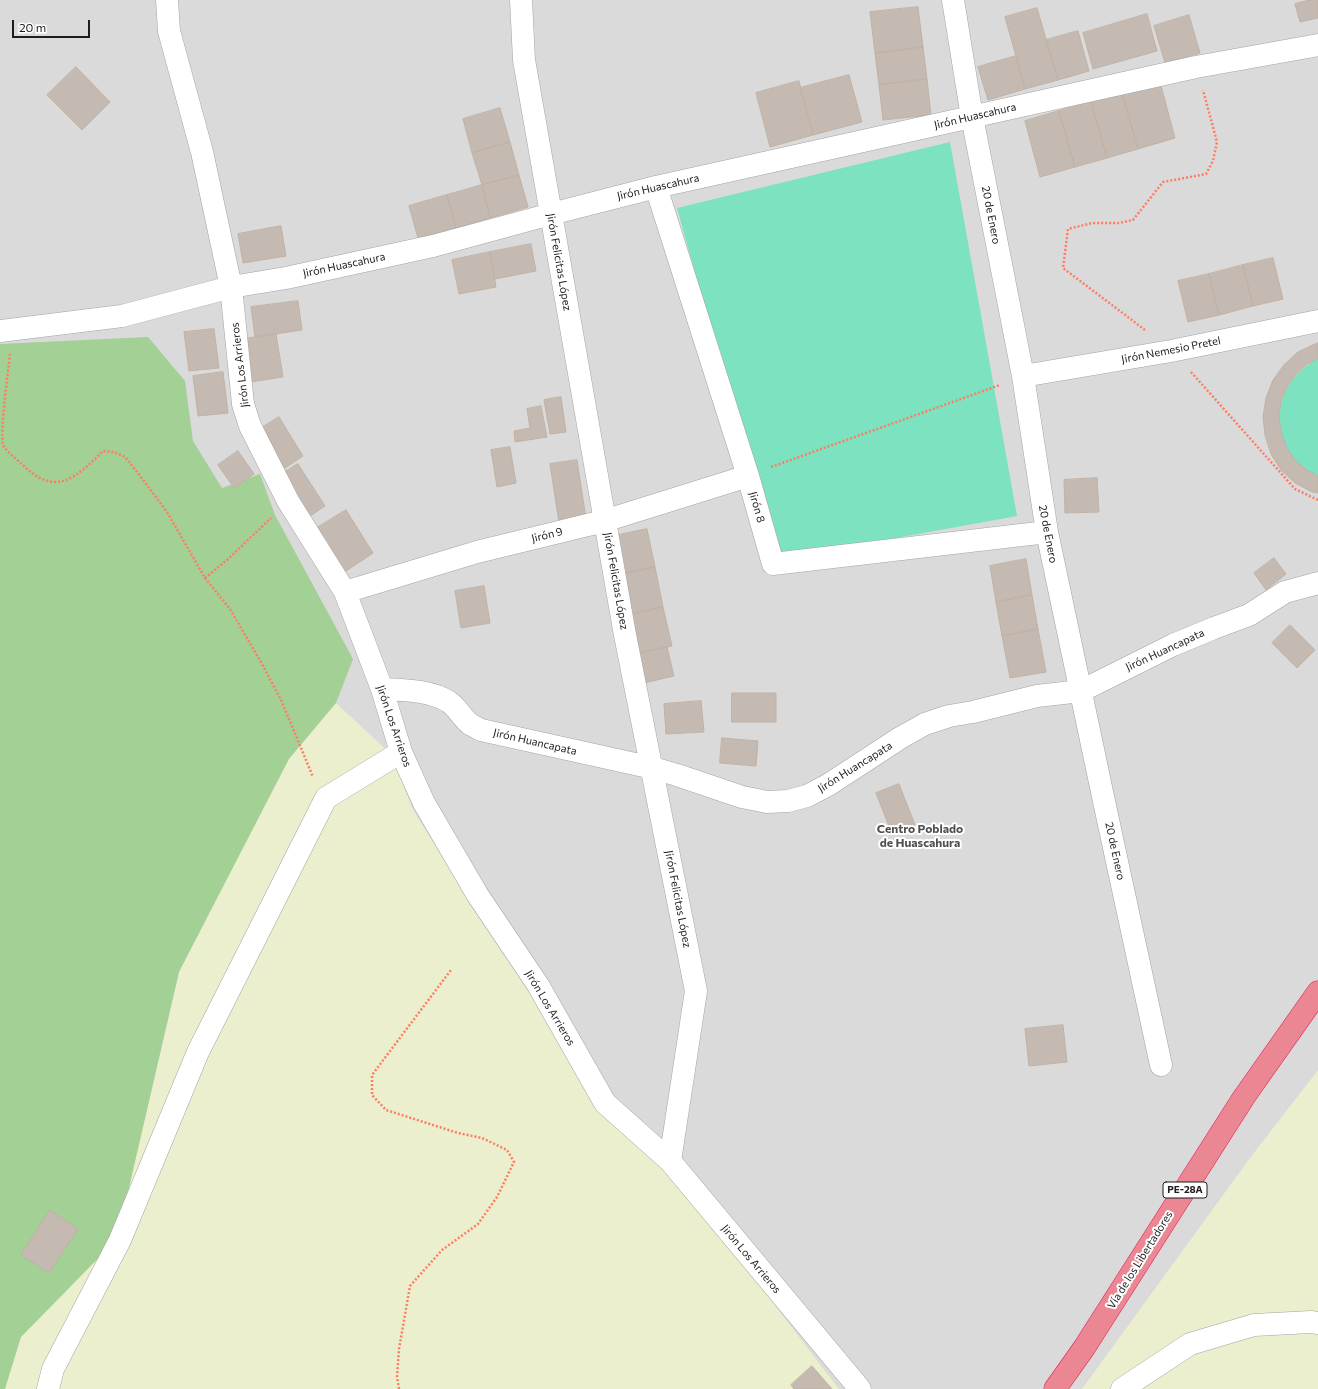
<!DOCTYPE html>
<html>
<head>
<meta charset="utf-8">
<style>
  body { margin:0 }
  #map { position:relative; width:1318px; height:1389px; overflow:hidden; background:#efebe2; font-family:Commissioner,sans-serif }
  canvas { display:block }
  .scale { position:absolute; left:12px; top:20px; width:78px; height:18px; box-sizing:border-box; border:2px solid #1d1d1d; border-top:0; padding-left:5px; font-size:12px; line-height:14px; white-space:nowrap; color:#1d1d1d; -webkit-text-stroke:3px #fff; paint-order:stroke }
</style>
</head>
<body>
<div id="map">
<canvas width="1318" height="1389"></canvas>
<div class="scale">20 m</div>
</div>
<script>
const g = document.querySelector('canvas').getContext('2d');
g.lineJoin = 'round';
function paint(path, color) {
  g.fillStyle = color;
  g.fill(path, 'evenodd');
}
function trace(path, color, width, dash) {
  g.strokeStyle = color;
  g.lineWidth = width;
  g.lineCap = dash ? 'butt' : 'round';
  g.setLineDash(dash || []);
  g.stroke(path);
}
function drawText(font, color, halo, rows, align = 'center') {
  g.font = font + ' Commissioner,sans-serif';
  g.lineWidth = 4;
  g.setLineDash([]);
  g.textBaseline = 'middle';
  g.strokeStyle = halo;
  g.fillStyle = color;
  for (const [text, x, y, turn = 0] of rows) {
    g.save();
    g.translate(x, y);
    g.rotate((+turn || 0) * Math.PI / 180);
    g.textAlign = isNaN(turn) ? turn : align;
    if (halo) g.strokeText(text, 0, 0);
    g.fillText(text, 0, 0);
    g.restore();
  }
}
const residential = new Path2D(`
  M0,0H1318V1221L1178,1389H5L179,972L336,703L0,360Z`);
const farmland = new Path2D(`
  M336,703L392,755L412,808L467,898L532,991L598,1108L667,1164L839,1389H5L21,1337L117,1239L179,972L289,759Z
  M1318,1070V1389H1082L1250,1158Z`);
const forest = new Path2D(`
  M148,337L185,381L193,441L222,488L260,474L275,515L353,659L336,703L289,759L179,972L117,1239L21,1337L5,1389H0V344Z`);
const pitch = new Path2D(`
  M950,142L1017,516L775,560L677,208Z
  M1318,359V476C1314,474 1308,472 1304,469C1265,438 1274,380 1318,359Z`);
const building = new Path2D(`
  M1310,0H1318V18L1300,22L1295,4Z
  M918,7L923,47L875,53L870,12Z
  M1037,8L1058,80L1025,89L1005,17Z
  M1147,14L1157,51L1093,69L1083,33Z
  M1189,15L1200,53L1165,63L1154,26Z
  M1078,31L1089,71L1058,80L1046,40Z
  M923,47L927,79L879,85L875,53Z
  M1016,56L1025,89L988,100L978,67Z
  M76,67L110,102L82,130L47,95Z
  M849,75L862,122L813,135L800,88Z
  M927,79L931,115L883,120L879,85Z
  M799,81L813,135L770,147L756,93Z
  M1160,82L1175,138L1138,149L1122,93Z
  M1122,93L1138,149L1107,158L1091,102Z
  M1091,102L1107,158L1075,167L1059,111Z
  M500,108L510,142L472,153L463,119Z
  M1059,111L1075,167L1040,177L1025,121Z
  M510,142L519,175L482,185L472,153Z
  M519,175L528,207L490,218L482,185Z
  M482,185L490,218L456,228L447,195Z
  M447,195L456,228L418,238L409,206Z
  M281,226L286,256L243,263L238,234Z
  M531,244L536,271L495,279L490,252Z
  M490,252L496,287L459,294L452,260Z
  M1273,258L1283,299L1253,306L1243,265Z
  M1243,265L1253,306L1219,315L1209,274Z
  M1209,274L1219,315L1188,322L1178,281Z
  M298,301L302,330L255,337L251,307Z
  M214,329L219,368L189,371L184,332Z
  M276,334L283,377L250,382L244,339Z
  M1318,343V359L1307,364L1296,374L1287,387L1281,401L1279,416L1281,431L1286,446L1294,459L1305,469L1318,476V493L1312,492L1295,483L1281,470L1271,454L1265,435L1263,417L1266,398L1273,380L1284,365L1298,352Z
  M223,372L228,413L198,416L193,376Z
  M561,397L566,432L550,434L544,400Z
  M541,406L547,437L515,442L514,431L530,428L527,409Z
  M279,417L303,456L285,468L260,429Z
  M510,447L516,483L497,487L491,450Z
  M238,451L254,474L234,488L218,465Z
  M577,460L586,519L559,523L550,464Z
  M298,464L325,506L307,518L280,475Z
  M1097,478L1099,512L1065,513L1064,480Z
  M346,510L373,553L340,575L312,531Z
  M647,529L655,567L617,575L609,537Z
  M1274,558L1286,574L1266,590L1254,573Z
  M1026,559L1032,595L996,602L990,566Z
  M655,567L663,607L625,616L617,575Z
  M484,586L490,623L461,628L455,591Z
  M1032,595L1038,629L1002,636L996,602Z
  M663,607L672,646L634,654L625,616Z
  M1290,625L1315,650L1297,668L1272,643Z
  M1038,629L1046,672L1010,678L1002,636Z
  M667,647L674,676L640,684L634,654Z
  M732,693H776V722H732Z
  M701,701L704,732L666,734L664,704Z
  M722,738L758,741L756,766L720,763Z
  M899,784L915,825L892,834L876,793Z
  M1063,1025L1067,1062L1029,1066L1025,1029Z
  M50,1210L78,1229L49,1273L21,1255Z
  M812,1366L832,1389H794L791,1385Z`);
const path = new Path2D(`
  M1145,330L1063,268L1068,229L1092,223H1119L1133,220L1163,182L1206,174L1213,161L1217,142L1203,90
  M10,354C8,374 0,429 3,445C5,450 17,460 22,464C55,498 76,478 103,451L114,452L125,457L138,473L167,512L205,578L230,609L262,664L282,702L313,777
  M1191,372L1295,489L1318,500
  M771,467L1000,385
  M205,578L227,560L271,518
  M399,1389L397,1377L399,1349L410,1286L442,1250L478,1224L497,1197L514,1162L507,1150L482,1138L458,1133L386,1110L372,1095V1075L451,970`);
const street = new Path2D(`
  M167,0L169,31L202,152L231,287L243,404L250,426L288,501L345,592L382,689L401,752L424,803L477,894L538,985L605,1103L670,1161L860,1389
  M521,0L524,60L625,635L696,991L670,1161
  M953,0L972,117L1023,376L1047,532L1105,806L1161,1065
  M656,187L748,476L773,564L1047,532
  M0,331L122,316L231,287L286,278L433,246L551,214L656,187L1196,67L1318,45
  M1023,376L1171,351L1318,321
  M345,592L477,552L604,521L748,476
  M382,689C402,690 431,690 449,702C457,707 462,718 470,724C473,726 478,728 481,730L653,768L677,775L742,797L767,802L788,801L807,796L828,785L900,738L925,724L949,716L973,712L1037,696L1081,691L1173,645L1214,628L1249,615L1285,592L1318,583
  M48,1389L53,1369L120,1240L198,1052L326,798L401,752
  M1122,1389L1190,1344L1254,1325L1311,1322L1318,1323`);
const highway = new Path2D(`
  M1055,1389L1084,1348L1244,1097L1318,992`);
const shields = [
  [1185,1190,44]
];
const shieldNames = [
  ["PE-28A",1185,1190]
];
const streetNames = [
  ["Jirón Huascahura",975,116,-13],
  ["Jirón Huascahura",658,187,-13],
  ["20 de Enero",991,215,79],
  ["Jirón Felicitas López",559,262,80],
  ["Jirón Huascahura",344,265,-12],
  ["Jirón Nemesio Pretel",1171,350,-11],
  ["Jirón Los Arrieros",240,365,-97],
  ["Jirón 8",757,507,74],
  ["20 de Enero",1048,534,79],
  ["Jirón 9",547,535,-14],
  ["Jirón Felicitas López",616,581,80],
  ["Jirón Huancapata",1165,650,-25],
  ["Jirón Los Arrieros",394,726,71],
  ["Jirón Huancapata",535,742,13],
  ["Jirón Huancapata",855,767,-32],
  ["20 de Enero",1115,851,78],
  ["Jirón Felicitas López",678,899,79],
  ["Jirón Los Arrieros",550,1008,59],
  ["Jirón Los Arrieros",751,1259,50],
  ["Vía de los Libertadores",1140,1260,-58]
];
const neighbourhoodNames = [
  ["Centro Poblado",920,829],
  ["de Huascahura",920,843]
];
paint(residential, '#dbdada');
paint(farmland, '#ebefcd');
paint(forest, '#a3d095');
paint(pitch, '#7ce2c0');
paint(building, '#c4bab2');
trace(building, '#c1b2a4', 1);
trace(street, '#a4a4a4', 23);
trace(highway, '#e11b55', 23);
trace(path, '#ff7c63', 2.5, [2, 2]);
trace(street, '#fff', 22);
trace(highway, '#eb8693', 22);
for (const [x, y, w] of shields) {
  const box = new Path2D();
  box.roundRect(x - w / 2, y - 8, w, 16, 3);
  g.fillStyle = '#fff';
  g.fill(box);
  trace(box, '#1d1d1d', 1);
}
drawText('bold 10px', '#1d1d1d', null, shieldNames);
drawText('11px', '#1d1d1d', '#fff', streetNames);
drawText('bold 12px', '#505050', '#fff', neighbourhoodNames);
</script>
</body>
</html>
